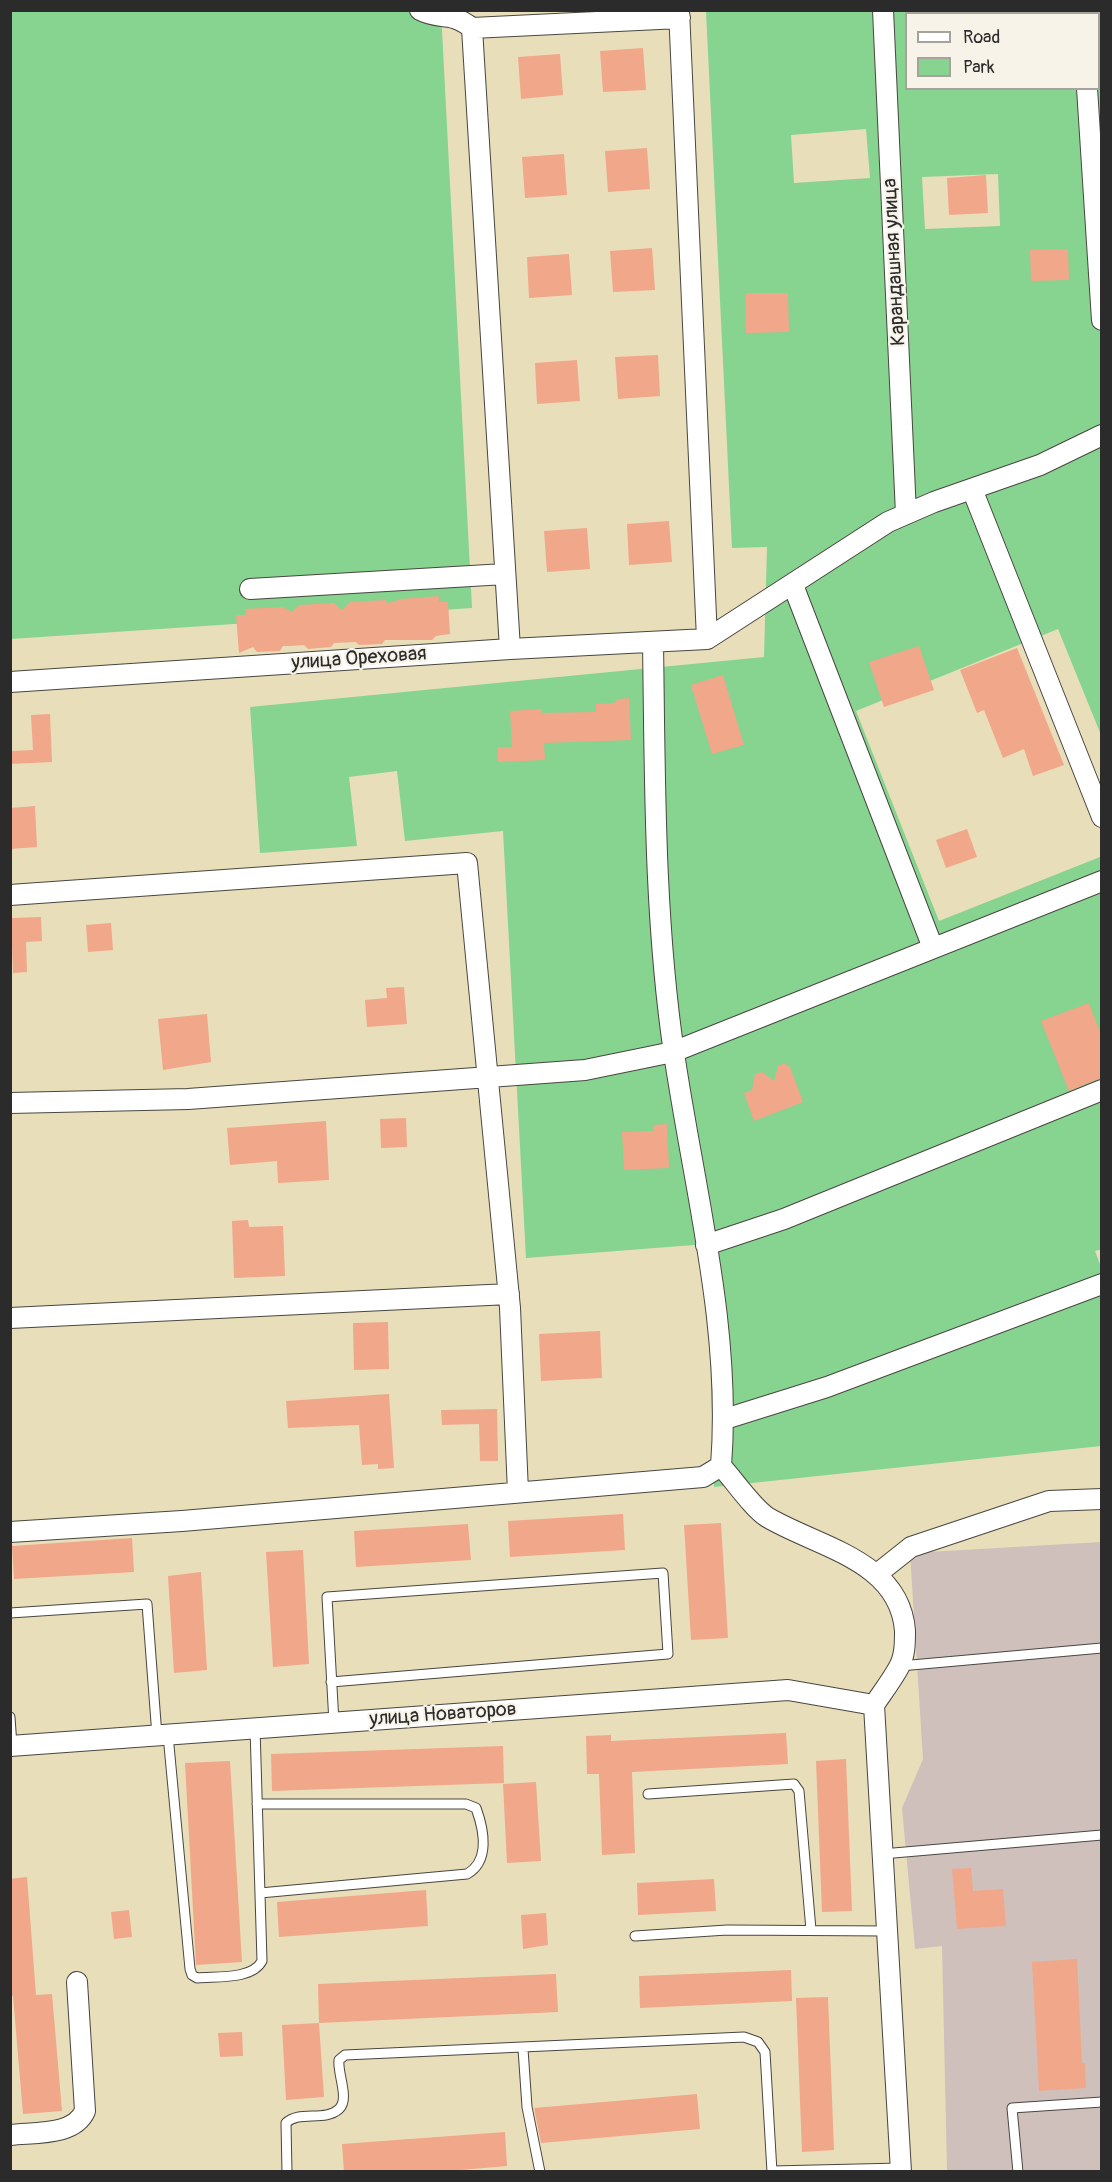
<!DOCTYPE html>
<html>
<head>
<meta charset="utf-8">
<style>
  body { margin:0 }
  #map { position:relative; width:1112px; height:2182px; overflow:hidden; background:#e9deba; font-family:Pangolin,sans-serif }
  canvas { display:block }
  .frame { position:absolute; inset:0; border:12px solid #2b2b2b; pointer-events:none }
  .legend { position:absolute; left:905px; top:12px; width:195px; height:78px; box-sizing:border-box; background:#f7f3e8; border:2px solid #a5a39c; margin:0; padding:8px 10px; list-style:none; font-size:18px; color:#2b2b2b }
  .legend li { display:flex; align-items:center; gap:12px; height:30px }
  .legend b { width:30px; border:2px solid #a5a39c }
</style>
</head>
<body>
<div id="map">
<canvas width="1112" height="2182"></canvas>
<div class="frame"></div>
<ul class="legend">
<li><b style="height:8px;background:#fff"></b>Road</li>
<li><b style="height:16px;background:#87d390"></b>Park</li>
</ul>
</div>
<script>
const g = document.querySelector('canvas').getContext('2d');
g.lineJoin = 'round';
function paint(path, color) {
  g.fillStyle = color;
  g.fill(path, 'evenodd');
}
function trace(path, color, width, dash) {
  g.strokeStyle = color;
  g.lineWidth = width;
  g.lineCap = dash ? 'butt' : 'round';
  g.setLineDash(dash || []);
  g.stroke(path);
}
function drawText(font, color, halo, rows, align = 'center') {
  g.font = font + ' Pangolin,sans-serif';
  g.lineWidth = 4.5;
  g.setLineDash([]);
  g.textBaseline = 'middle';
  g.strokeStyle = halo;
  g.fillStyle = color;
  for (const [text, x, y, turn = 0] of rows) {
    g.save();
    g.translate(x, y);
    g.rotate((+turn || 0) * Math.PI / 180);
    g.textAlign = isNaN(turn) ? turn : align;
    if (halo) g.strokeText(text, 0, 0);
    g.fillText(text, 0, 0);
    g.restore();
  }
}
const industrial = new Path2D(`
  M1101,1542V2171H947L942,1946L915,1949L902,1808L923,1759L910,1553Z`);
const green = new Path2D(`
  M11,11H441L472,608L11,639Z
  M706,11H1101V735L1058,629L856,711L939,921L1100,857L1101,863L1102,1249L1095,1251L1102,1270L1101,1446L714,1487L707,1244L526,1258L503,831L405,841L397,771L349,777L357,846L260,853L250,707L764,657L767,547L732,548ZM906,14H1098V88H906ZM866,129L870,178L794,183L791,135ZM998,174L1000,226L925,229L922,177Z`);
const building = new Path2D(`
  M643,48L646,90L603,92L600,51Z
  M560,54L563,95L521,99L518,57Z
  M647,148L650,189L608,192L605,151Z
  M564,154L567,195L525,198L522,157Z
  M986,175L988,213L949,215L947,178Z
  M652,248L655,290L613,292L610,251Z
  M1068,249L1069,280L1031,281L1030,250Z
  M569,254L572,295L529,298L527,257Z
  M746,293H788L789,332L746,333Z
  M658,355L660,396L618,399L615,357Z
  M577,360L580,401L537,404L535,363Z
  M669,521L672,562L629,565L627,524Z
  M587,528L590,569L547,572L544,531Z
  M439,596V602H448L450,634L436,636L432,640H385L382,644L359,645L356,642L334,643L331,647L308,649L304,645L290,646H283L280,651L257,652L253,647L239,653L236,615H246L245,609L283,607L292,612L299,605L334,603L342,610L350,602L385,600L389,603L401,599Z
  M919,646L934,690L884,707L869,662Z
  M1017,648L1064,765L1033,776L1024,749L1003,758L984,710L977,713L960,670Z
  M723,675L744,745L712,754L691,685Z
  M629,698L631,740L544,743L545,760L498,762L497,747H512L510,711L542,709V713L596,712V704L614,703L618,699Z
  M50,714L52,762L10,764V751L33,750L31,715Z
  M35,806L37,847L10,849V808Z
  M967,829L977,857L946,868L936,840Z
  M41,917L42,941L26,942L27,972L13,973L11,918Z
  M111,923L113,950L88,952L86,925Z
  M404,987L407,1024L367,1027L365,1000L387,998L386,988Z
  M1089,1003L1101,1035V1078L1069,1091L1041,1021Z
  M207,1014L211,1062L163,1070L158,1019Z
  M784,1063L790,1067L803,1102L754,1121L744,1093L752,1090L755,1074L762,1072L774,1081L778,1066Z
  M406,1118L407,1147L381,1148L380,1119Z
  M326,1121L329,1180L278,1183L277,1161L230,1165L227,1128Z
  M667,1124L669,1168L624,1170L622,1132L654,1131L653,1125Z
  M248,1220L249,1227L283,1226L285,1276L234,1278L232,1221Z
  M388,1322L389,1369L354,1370L353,1323Z
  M600,1331L602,1378L541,1381L539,1334Z
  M389,1394L394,1468L378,1469V1464L362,1465L359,1425L288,1428L286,1401Z
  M497,1409L498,1461H480L479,1424L442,1425L441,1410Z
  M623,1514L625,1550L510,1557L508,1521Z
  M721,1523L728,1638L691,1640L684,1525Z
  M468,1524L471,1560L356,1567L354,1531Z
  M132,1538L134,1572L14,1579L12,1546Z
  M303,1550L309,1664L273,1667L266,1552Z
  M201,1572L207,1670L174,1673L168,1576Z
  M786,1733L788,1764L632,1772L635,1853L602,1855L599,1774H587L586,1736L611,1735V1741Z
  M503,1746L504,1783L272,1791L271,1754Z
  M846,1759L852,1911L822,1912L816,1761Z
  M230,1761L242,1962L196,1965L185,1763Z
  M536,1782L541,1861L507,1863L503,1784Z
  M971,1868L973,1891L1003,1889L1006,1926L957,1929L952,1869Z
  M27,1877L36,1995L52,1994L62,2111L23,2114L13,1996H10V1879Z
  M714,1879L716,1911L638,1915L637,1883Z
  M426,1890L428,1926L279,1937L277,1902Z
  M129,1910L132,1937L114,1939L111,1912Z
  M546,1913L548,1945L523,1949L521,1915Z
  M1077,1959L1082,2063H1085L1086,2088L1039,2091L1032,1962Z
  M791,1970L792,2001L640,2008L639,1976Z
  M556,1974L558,2012L319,2023L318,1984Z
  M828,1997L834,2150L802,2152L796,1998Z
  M319,2023L324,2097L286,2100L282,2025Z
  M242,2032L243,2056L220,2057L218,2033Z
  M697,2094L700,2129L541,2143L534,2108Z
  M505,2132L507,2166L438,2172H344L342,2144Z`);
const lane = new Path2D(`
  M10,1613L147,1604L157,1736
  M900,1666L1102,1648
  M331,1682L668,1654L663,1573L327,1597L334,1723
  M10,1717L12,1746
  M168,1735L190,1969L192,1975L197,1978C216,1976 252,1980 262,1961L255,1728
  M648,1794L794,1784L799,1791L811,1930
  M257,1804H466L476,1808C484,1830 490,1861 467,1874L260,1893
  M882,1854L1102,1835
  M635,1936L727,1930L886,1931
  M523,2049L527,2107L540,2172
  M772,2171L901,2168
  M287,2172L286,2123C299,2110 325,2122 339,2109C350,2099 337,2073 339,2060L345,2055L744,2037L758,2042L765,2052L772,2172
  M1018,2172L1012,2108L1102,2102`);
const street = new Path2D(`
  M420,10C441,21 449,10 472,28L680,18
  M679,10L707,639
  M883,10L906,514
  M1082,10V14
  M472,28L510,649
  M1087,88L1102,320
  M972,489L1102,817
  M793,585L933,948
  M250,589L505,574
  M653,642C655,779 654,917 674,1053C694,1190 732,1327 721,1466C734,1480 752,1507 767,1517C817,1547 900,1560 905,1631C905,1643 905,1656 899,1667C892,1680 882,1693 874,1705L901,2172
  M10,682L510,649L707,639L888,522L934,502L1040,465L1102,435
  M10,895L467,863L510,1308L518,1492
  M10,1103L188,1099L585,1070L673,1052L1102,881
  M706,1245L784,1219L1102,1090
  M10,1318L509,1294
  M725,1419L827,1387L1102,1284
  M10,1532L182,1521L703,1477L721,1466
  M877,1574L911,1547L1049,1501L1102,1499
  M10,1746L788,1690L874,1705
  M10,2135C35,2132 74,2136 85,2111L77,1982`);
const streetNames = [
  ["Карандашная улица",895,262,-93],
  ["улица Ореховая",359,659,-4],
  ["улица Новаторов",443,1715,-4]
];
paint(industrial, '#d0c0bc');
paint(green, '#87d390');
paint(building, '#f1a78a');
trace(lane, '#484640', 11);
trace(street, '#484640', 22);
trace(lane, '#fff', 9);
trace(street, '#fff', 20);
drawText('20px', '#2b2b2b', '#f7f3e8', streetNames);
</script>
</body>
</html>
